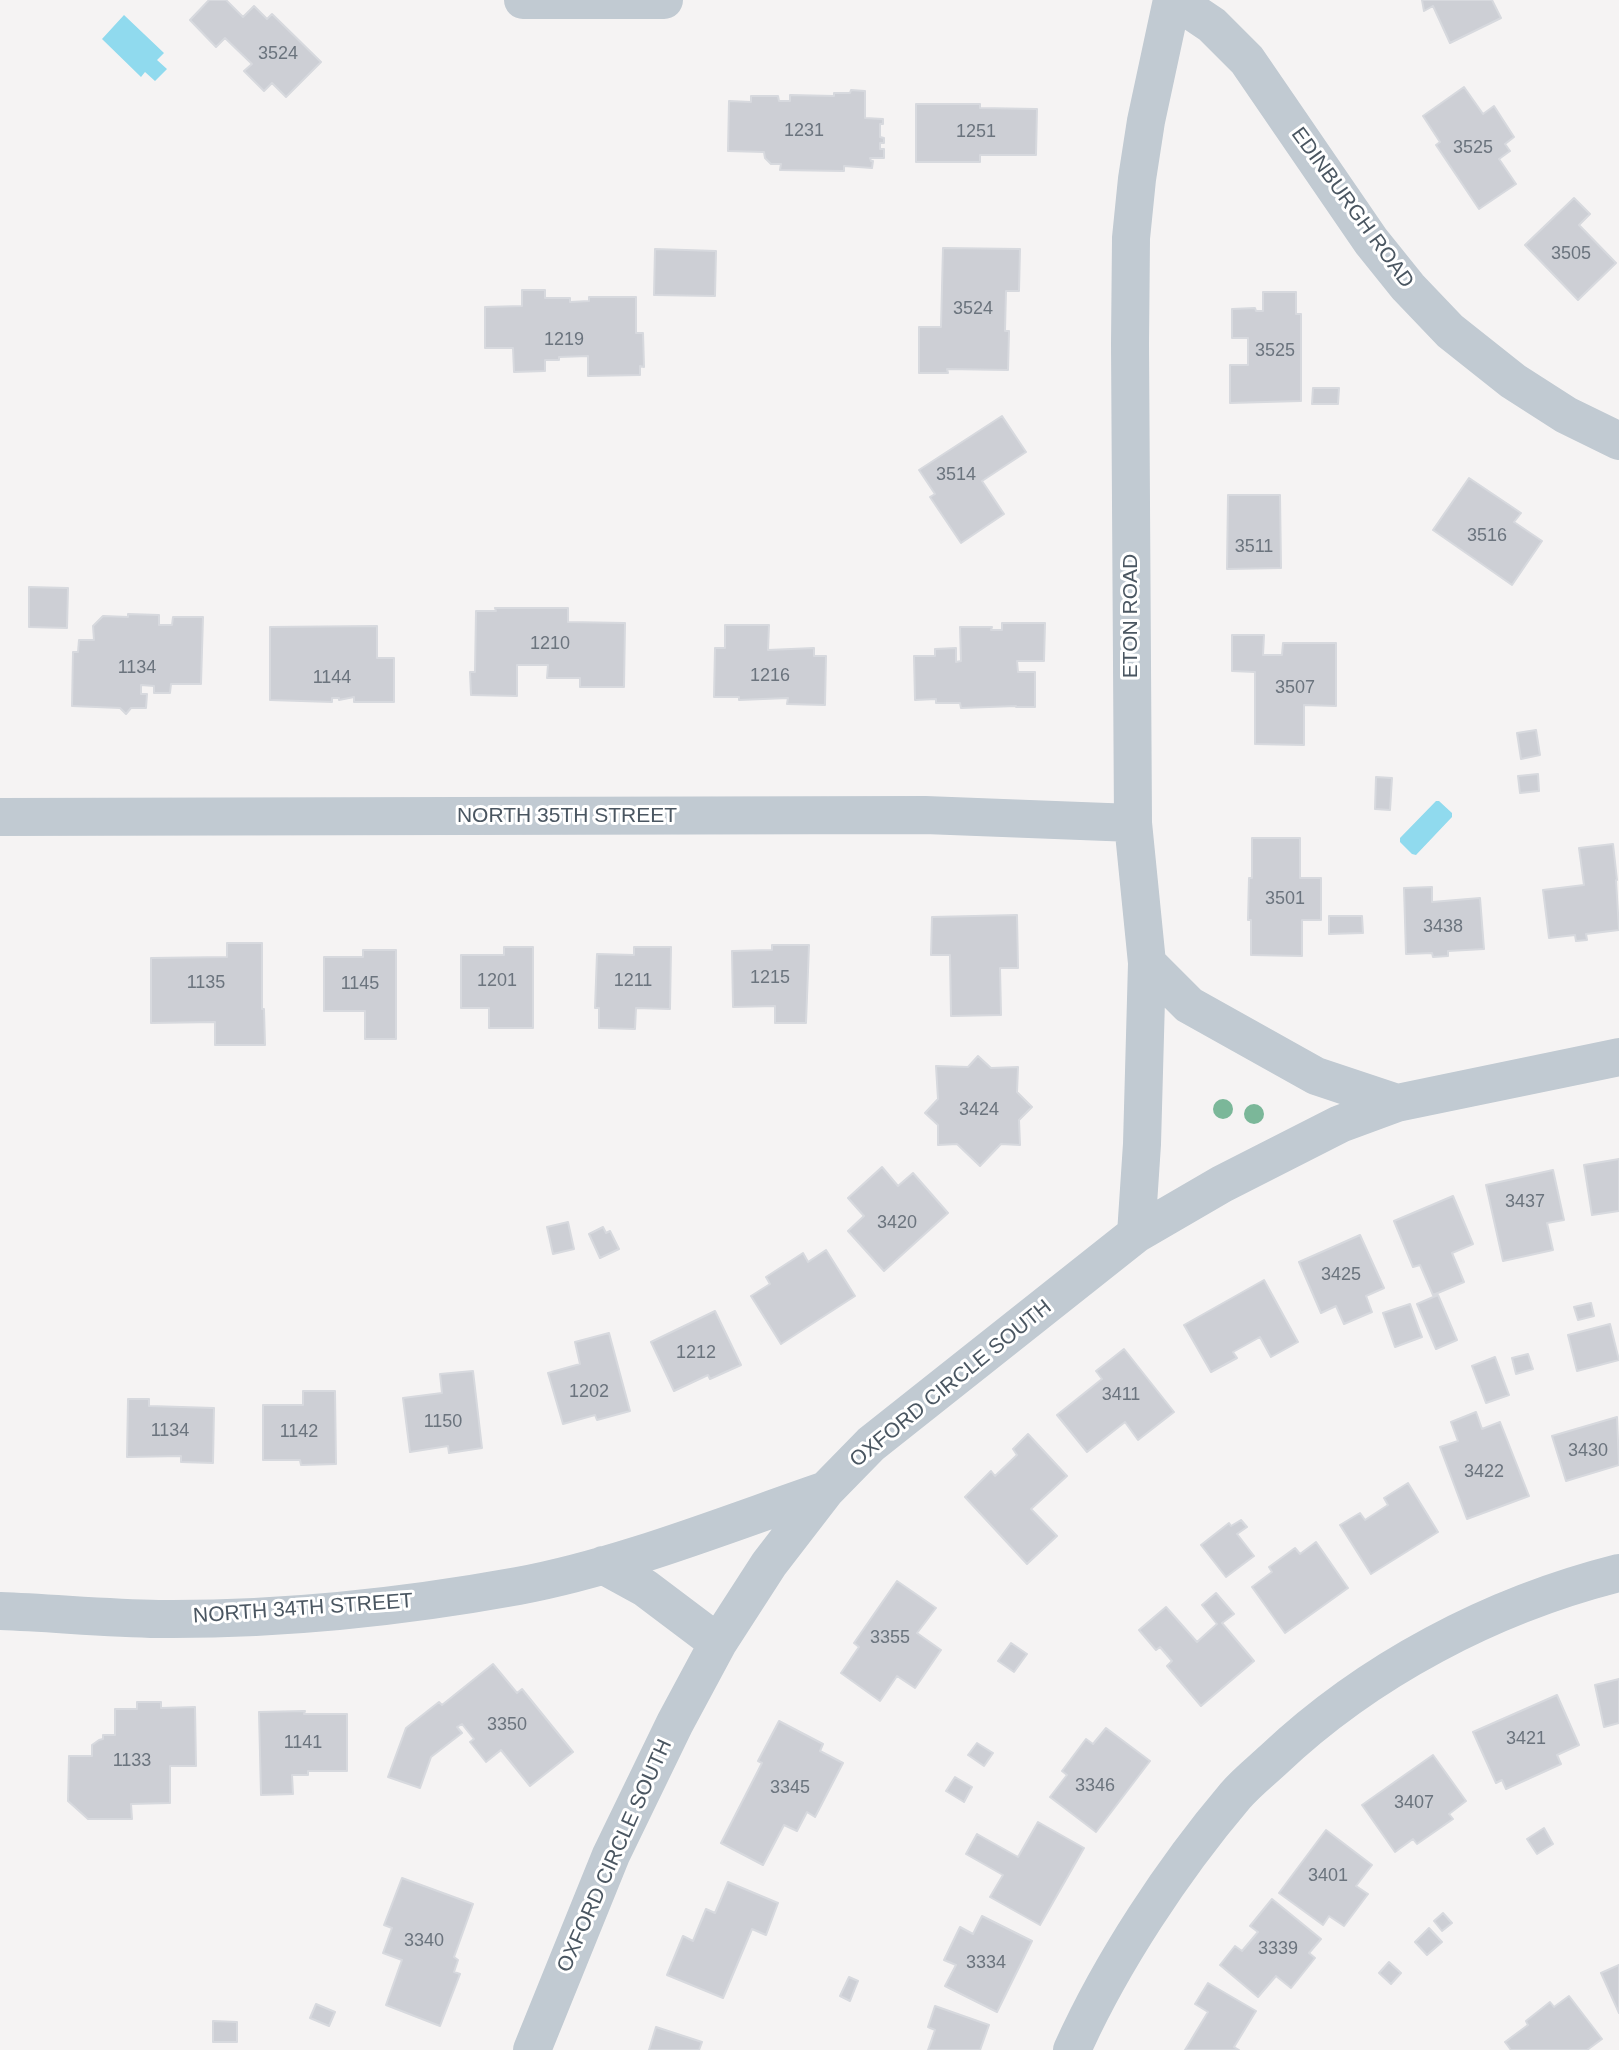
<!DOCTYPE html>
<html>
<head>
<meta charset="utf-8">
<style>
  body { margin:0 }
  canvas { display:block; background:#f5f3f3 }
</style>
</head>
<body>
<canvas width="1619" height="2050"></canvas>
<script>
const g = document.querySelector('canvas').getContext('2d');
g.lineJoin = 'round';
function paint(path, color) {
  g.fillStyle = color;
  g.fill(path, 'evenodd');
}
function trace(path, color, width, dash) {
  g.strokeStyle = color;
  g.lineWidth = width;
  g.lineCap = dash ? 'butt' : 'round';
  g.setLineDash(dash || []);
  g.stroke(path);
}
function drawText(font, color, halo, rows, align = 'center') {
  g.font = font + ' Arial,sans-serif';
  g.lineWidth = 6;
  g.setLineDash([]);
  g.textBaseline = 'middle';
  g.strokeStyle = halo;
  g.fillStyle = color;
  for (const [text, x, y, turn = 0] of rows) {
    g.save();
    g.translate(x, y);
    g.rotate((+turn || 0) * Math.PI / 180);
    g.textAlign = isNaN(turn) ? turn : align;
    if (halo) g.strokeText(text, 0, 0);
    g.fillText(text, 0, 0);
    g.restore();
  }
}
const water = new Path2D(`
  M124,15L164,53L157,60L167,69L155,81L145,72L141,77L102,39Z
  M1436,801H1439L1452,813V817L1416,855L1412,854L1400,842V838Z`);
const building = new Path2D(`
  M209,0H226L243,17L254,6L267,19L272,14L321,62L286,97L272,83L264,91L244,71L252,64L225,38L216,47L190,20Z
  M1422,0H1492L1501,18L1450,43L1433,6L1424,11Z
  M1464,87L1483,114L1494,106L1514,137L1505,144L1510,151L1499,159L1516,184L1479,209L1436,145L1440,142L1423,116Z
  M851,90L865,91V118L883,119V124H880V137L884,138V143H880V149H884V158H870L871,161H873L872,168L844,166V171L780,170L781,164H771L765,158L764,152L728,151L729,101L751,102V96H778L779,101H790V95L834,96V93H850Z
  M916,104H980V108L1037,109L1036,155H980V162H916Z
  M1574,198L1590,214L1579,225L1616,263L1578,300L1525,245Z
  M943,248L1020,249L1019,291H1006L1005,331H1009L1008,370L947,369L948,373H919V327H941Z
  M655,249L716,251L715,296L654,295Z
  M522,290H545V298H570V302L589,301V297H636V333H643L644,367L640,366V375L588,376V356L559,357V360H545V371L514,372L513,348H485V307L522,306Z
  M1263,292H1296V314H1301V401L1230,403V365H1248V338H1232V309L1255,308L1256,311H1263Z
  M1313,388H1339L1338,404H1312Z
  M1002,416L1026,452L982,481L1004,514L961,543L930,497L935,494L919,470Z
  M1469,478L1521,513L1514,522L1542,541L1512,585L1433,530Z
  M1228,495H1280L1281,568L1227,569Z
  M29,587L68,588L67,628L29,627Z
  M495,608H568V622L625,623L624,687H580V678H547L548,665H517V696L471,695L470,672H475L476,611H496Z
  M128,614L159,615V625H172L173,617H203L201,684H171L170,693H154V686L141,685V694H147L146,708H131L126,714L120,708L72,706L73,652H78L79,640H94L93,626L103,616L128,617Z
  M1002,623H1045L1044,661H1017L1018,672H1035V707H1016V706L961,708L960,703H936V699L915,700L914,656H935V649L956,648V662L961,661L960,627H992L991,630H1002Z
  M725,625H769L768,650L814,648V656H826L825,705L787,704L788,698L739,700V697H714L715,648H725Z
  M377,626V658H394V702H354V697L339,700V698H332V702L270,700V627Z
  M1232,635H1264L1263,655H1282L1283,643H1336V706L1304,705V745L1255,744V672L1232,671Z
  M1536,730L1540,755L1521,759L1517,733Z
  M1538,774L1539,791L1520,793L1518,776Z
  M1376,777L1392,778L1390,810L1375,809Z
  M1252,838H1300V878H1321V920H1302V956L1251,955V920H1248L1249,878H1252Z
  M1613,844L1617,880H1616L1619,930L1586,934L1587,940L1576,941L1575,935L1549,938L1543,890L1584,885L1579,848Z
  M1432,887V902L1480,898L1484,949L1448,951V956L1433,957L1432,953L1406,954L1404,888Z
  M1017,915L1018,968H1000L1001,1015L951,1016L950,955H931L932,917Z
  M1329,916H1362L1363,933L1329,934Z
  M227,943H262V1009H264L265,1045H215V1022L151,1023V958L227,957Z
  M772,945H809L806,1023H775V1006L733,1007L732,951L772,950Z
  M504,947H533V1028H489V1008H461V955H504Z
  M634,947H671L670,1009L636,1008L635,1029L599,1028V1008H595L597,954L634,955Z
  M363,950H396V1039H365V1011H324V957H363Z
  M978,1056L991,1068L1018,1067L1017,1092L1032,1107L1019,1120L1020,1145L1001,1144L980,1166L957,1144L938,1145V1125L925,1113L938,1099L936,1066L968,1067Z
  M1619,1159V1211L1592,1215L1584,1165Z
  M882,1167L898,1186L913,1173L948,1213L884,1271L848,1231L864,1216L848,1198Z
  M1553,1170L1564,1220L1547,1223L1553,1250L1503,1261L1486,1185Z
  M1453,1196L1473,1244L1452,1253L1464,1282L1433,1295L1420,1265L1413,1267L1394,1221Z
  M568,1222L574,1249L553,1254L547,1227Z
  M603,1227L606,1233L610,1231L619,1249L600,1258L589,1234Z
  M1360,1235L1384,1288L1366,1296L1372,1312L1344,1324L1336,1306L1321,1313L1299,1262Z
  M826,1250L855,1296L781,1344L751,1296L770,1284L766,1277L803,1253L808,1262Z
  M1264,1280L1298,1342L1271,1357L1260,1337L1233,1352L1237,1358L1211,1372L1184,1325Z
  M1438,1295L1457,1340L1436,1349L1417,1304Z
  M1591,1303L1594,1316L1578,1320L1574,1307Z
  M1410,1304L1422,1337L1395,1347L1383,1313Z
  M715,1311L741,1365L710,1379L708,1375L674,1391L651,1342Z
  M1610,1324L1619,1360L1577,1371L1568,1335Z
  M609,1333L630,1411L597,1420L595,1415L563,1424L548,1373L580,1364L575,1342Z
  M1124,1349L1174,1412L1138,1440L1125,1422L1087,1452L1057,1415L1102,1379L1096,1371Z
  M1528,1354L1533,1369L1516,1374L1512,1358Z
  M1495,1357L1509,1395L1486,1403L1472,1366Z
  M473,1371L482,1448L449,1453L448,1446L410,1452L403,1398L442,1393L440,1374Z
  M303,1391H335L336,1464L301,1465L300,1460H263V1405H303Z
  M128,1399H149V1406L214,1408L213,1463L181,1462V1456L127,1457Z
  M1476,1412L1482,1429L1500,1422L1529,1496L1467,1519L1440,1447L1458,1441L1451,1422Z
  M1617,1417L1619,1465L1566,1481L1552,1436Z
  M1028,1434L1067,1476L1031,1509L1057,1536L1027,1564L965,1497L991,1471L995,1476L1017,1455L1013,1449Z
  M1408,1483L1438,1532L1371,1574L1340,1525L1360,1513L1365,1520L1388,1505L1384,1498Z
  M1241,1520L1247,1527L1237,1534L1254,1556L1226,1577L1201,1545L1229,1523L1231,1526Z
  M1316,1542L1348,1588L1285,1633L1252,1587L1272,1572L1269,1567L1295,1548L1300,1554Z
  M897,1581L936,1608L917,1633L941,1650L915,1688L897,1676L880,1701L841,1673L859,1647L854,1643Z
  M1216,1593L1234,1614L1222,1623L1254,1661L1201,1706L1167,1666L1172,1661L1160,1647L1156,1650L1139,1630L1166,1607L1197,1642L1217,1624L1202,1605Z
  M1011,1643L1027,1654L1014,1672L998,1661Z
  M493,1664L517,1693L522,1689L573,1752L530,1786L501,1750L486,1762L470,1742L474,1739L462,1724L457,1727L462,1733L431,1757L420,1788L388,1777L406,1728L439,1702L442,1705Z
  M1619,1679V1723L1604,1727L1595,1685Z
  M1557,1695L1579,1745L1557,1755L1561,1764L1506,1789L1502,1780L1496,1783L1473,1732Z
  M137,1702H161V1708L195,1707L196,1766H170V1803L131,1804L132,1819H88L68,1801L69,1756H92V1745L99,1740L103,1739V1735H115V1709H137Z
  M305,1711L304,1714H347V1771H308V1775H292L293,1794L261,1795L259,1712Z
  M779,1721L823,1744L820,1751L843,1763L815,1817L807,1812L797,1831L784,1825L763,1865L721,1843L762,1763L758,1761Z
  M1106,1728L1150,1761L1096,1832L1050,1797L1067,1775L1062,1771L1086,1739L1093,1744Z
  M977,1743L993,1753L984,1766L968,1755Z
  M1433,1755L1466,1801L1449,1814L1453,1819L1417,1844L1413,1839L1395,1852L1362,1805Z
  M955,1777L972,1787L964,1802L946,1791Z
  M1038,1822L1084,1848L1040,1925L990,1897L1003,1875L966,1854L977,1834L1018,1857Z
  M1544,1828L1553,1844L1537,1854L1527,1839Z
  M1326,1830L1372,1865L1356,1886L1368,1894L1344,1926L1329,1916L1323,1925L1279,1893Z
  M402,1878L473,1904L454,1957L458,1960L454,1972L460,1974L440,2026L386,2005L402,1960L383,1953L392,1928L384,1925Z
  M728,1882L778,1903L766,1935L752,1929L723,1998L667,1975L683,1936L693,1941L706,1909L715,1913Z
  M1272,1899L1321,1939L1309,1953L1315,1958L1291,1988L1276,1976L1258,1997L1220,1965L1235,1946L1242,1951L1258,1932L1250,1926Z
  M1443,1913L1452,1923L1442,1931L1434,1921Z
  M982,1916L1032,1941L997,2012L945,1986L956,1965L944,1960L960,1927L973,1934Z
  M1429,1928L1442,1942L1427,1955L1415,1942Z
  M1389,1962L1401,1973L1391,1984L1379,1973Z
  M1619,1965V2013L1601,1973Z
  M849,1977L858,1981L850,2001L840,1996Z
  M1208,1983L1256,2011L1234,2047L1239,2050H1185L1208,2012L1195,2004Z
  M1569,1996L1602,2039L1587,2050H1511L1505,2042L1528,2025L1526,2021L1550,2002L1554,2007Z
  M316,2004L335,2012L329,2026L310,2018Z
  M935,2006L989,2025L980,2050H928L935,2030L928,2027Z
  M213,2021L237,2022V2042H213Z
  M656,2027L702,2042L699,2050H649Z`);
const minor = new Path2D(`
  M523,0H664
  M1175,0L1212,25L1247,60L1371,241L1408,287L1450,331L1513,381L1566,415L1619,441
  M0,817L925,815L1133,823
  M1147,963L1189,1005L1316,1076L1397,1103
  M1136,1234L1142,1144L1147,963L1133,823L1130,344L1131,238L1137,179L1146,121L1172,0
  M603,1565L645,1588L718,1643
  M0,1611C53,1613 106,1618 159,1619C276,1620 402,1607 518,1586C620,1567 727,1524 826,1490
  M532,2050L611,1855L675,1723L718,1643L769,1564L826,1490L871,1444L1136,1234L1222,1184L1340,1124L1397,1103L1619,1057
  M1072,2050C1111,1963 1173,1869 1235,1796C1246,1783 1260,1772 1273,1760C1368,1670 1492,1605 1619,1573`);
const trees = [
  [1223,1109],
  [1254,1114]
];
const numberNames = [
  ["3524",278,54],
  ["1231",804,131],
  ["1251",976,132],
  ["3525",1473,148],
  ["3505",1571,254],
  ["3524",973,309],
  ["1219",564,340],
  ["3525",1275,351],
  ["3514",956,475],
  ["3516",1487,536],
  ["3511",1254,547],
  ["1210",550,644],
  ["1134",137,668],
  ["1216",770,676],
  ["1144",332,678],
  ["3507",1295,688],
  ["3501",1285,899],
  ["3438",1443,927],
  ["1215",770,978],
  ["1201",497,981],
  ["1211",633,981],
  ["1135",206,983],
  ["1145",360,984],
  ["3424",979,1110],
  ["3437",1525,1202],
  ["3420",897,1223],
  ["3425",1341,1275],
  ["1212",696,1353],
  ["1202",589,1392],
  ["3411",1121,1395],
  ["1150",443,1422],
  ["1134",170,1431],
  ["1142",299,1432],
  ["3430",1588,1451],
  ["3422",1484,1472],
  ["3355",890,1638],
  ["3350",507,1725],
  ["3421",1526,1739],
  ["1141",303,1743],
  ["1133",132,1761],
  ["3346",1095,1786],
  ["3345",790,1788],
  ["3407",1414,1803],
  ["3401",1328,1876],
  ["3340",424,1941],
  ["3339",1278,1949],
  ["3334",986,1963]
];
const streetNames = [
  ["EDINBURGH ROAD",1352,208,54],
  ["ETON ROAD",1131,616,-90],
  ["NORTH 35TH STREET",567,816],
  ["OXFORD CIRCLE SOUTH",951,1384,-39],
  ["NORTH 34TH STREET",303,1609,-4],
  ["OXFORD CIRCLE SOUTH",615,1856,-66]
];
paint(water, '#90daee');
paint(building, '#cdcfd5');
trace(building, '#d7d9de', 2);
trace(minor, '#c1cad2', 38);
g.fillStyle = '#7bb799';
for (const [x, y] of trees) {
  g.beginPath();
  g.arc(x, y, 10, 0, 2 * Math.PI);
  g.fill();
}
drawText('18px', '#6b747e', null, numberNames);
drawText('21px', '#4a5661', '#fff', streetNames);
</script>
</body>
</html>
